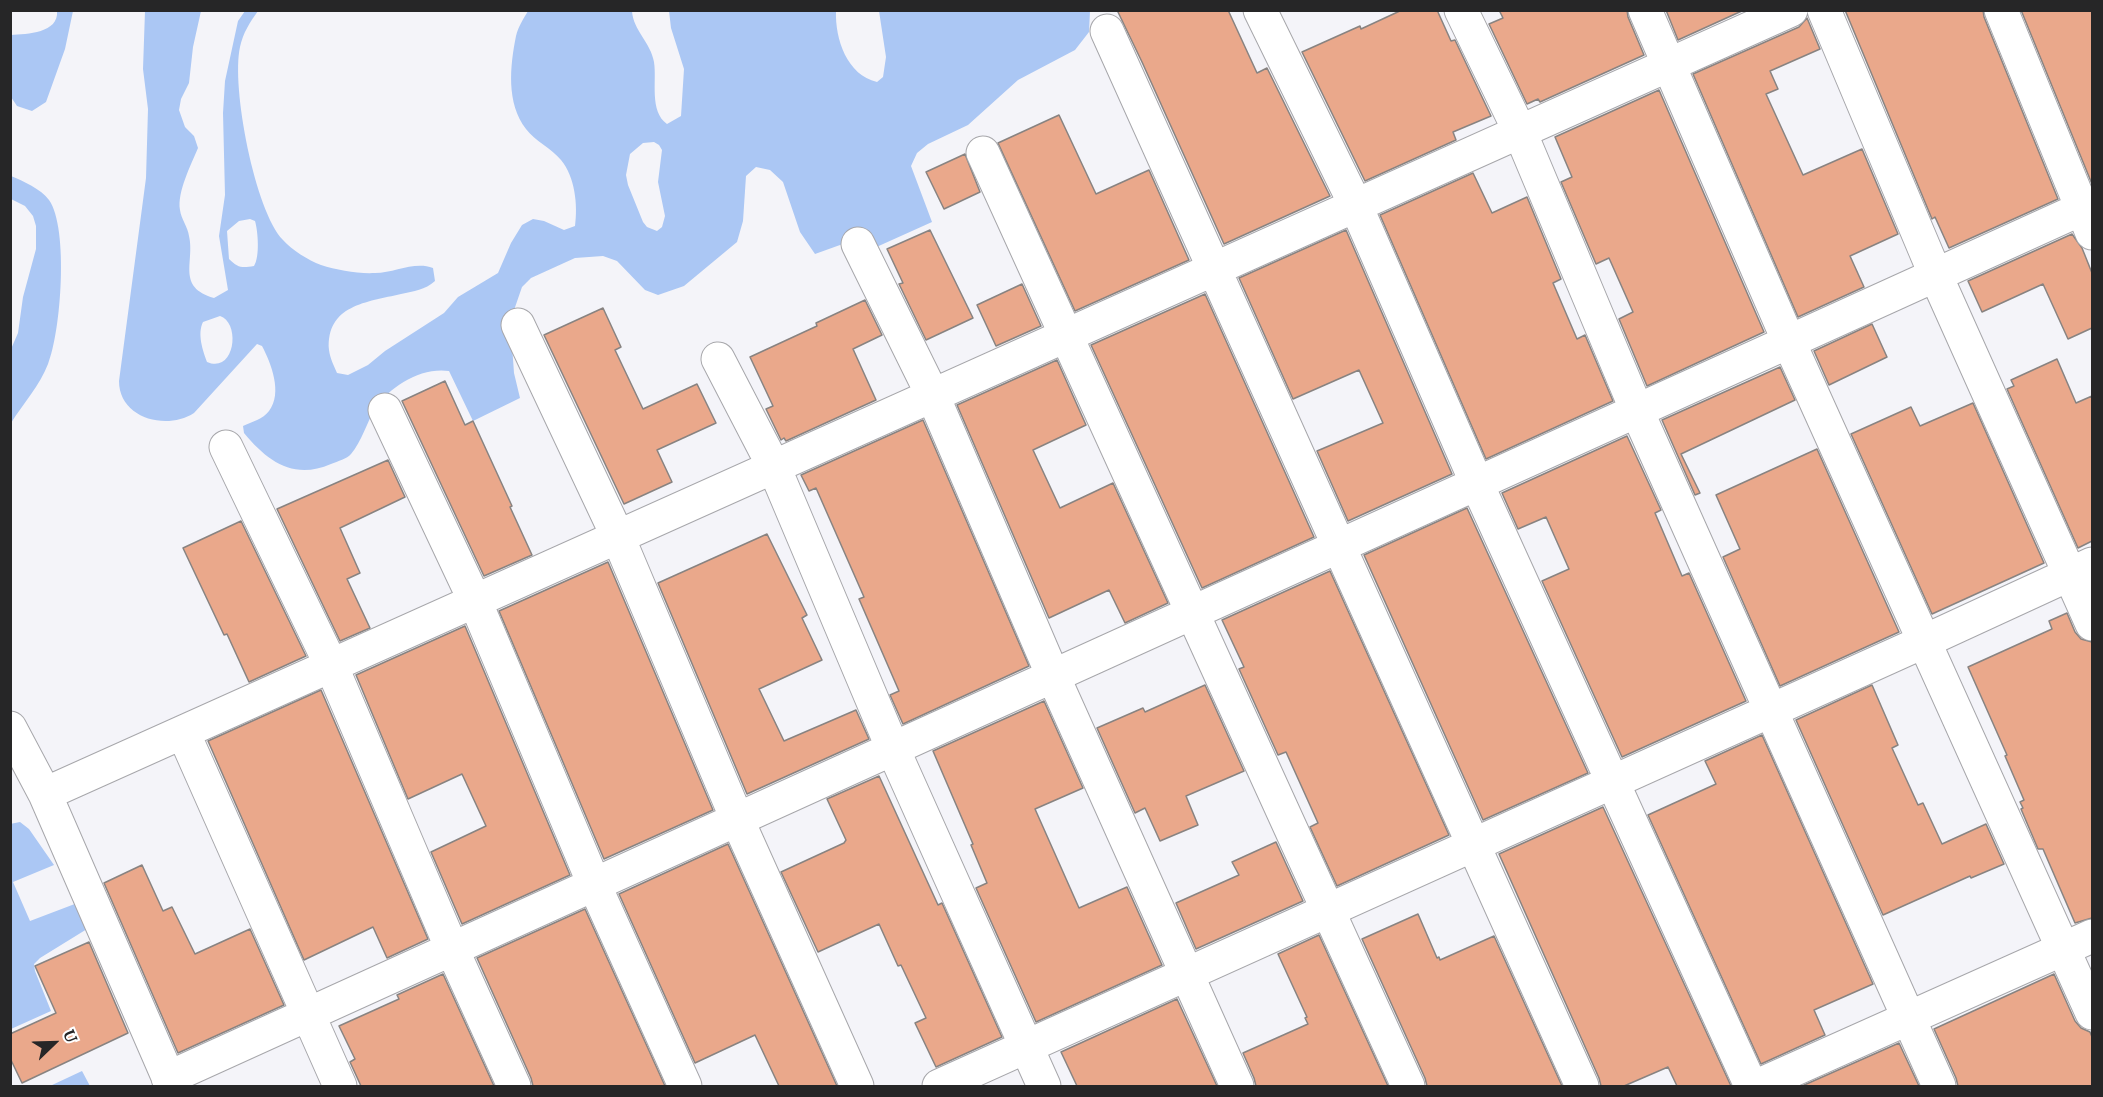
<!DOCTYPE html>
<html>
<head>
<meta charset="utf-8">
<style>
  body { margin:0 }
  #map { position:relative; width:2103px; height:1097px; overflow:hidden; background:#f4f4f9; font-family:Lora,serif }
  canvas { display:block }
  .frame { position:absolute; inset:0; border:12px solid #262627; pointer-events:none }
  .north { position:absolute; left:24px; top:1013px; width:60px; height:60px; -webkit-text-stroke:4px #fff; paint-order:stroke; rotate:67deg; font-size:16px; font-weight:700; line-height:24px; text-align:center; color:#262627 }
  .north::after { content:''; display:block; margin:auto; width:21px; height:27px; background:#262627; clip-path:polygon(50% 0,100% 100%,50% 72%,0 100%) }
</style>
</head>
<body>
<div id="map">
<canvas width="2103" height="1097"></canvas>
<div class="frame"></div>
<div class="north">U</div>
</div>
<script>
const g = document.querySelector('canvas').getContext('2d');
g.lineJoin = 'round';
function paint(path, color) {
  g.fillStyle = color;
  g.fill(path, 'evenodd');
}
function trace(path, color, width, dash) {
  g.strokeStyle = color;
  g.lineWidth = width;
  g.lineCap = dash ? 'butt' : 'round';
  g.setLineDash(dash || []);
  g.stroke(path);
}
const water = new Path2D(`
  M57,11H73L65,49L46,102L32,111L17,106L11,97V35C27,34 59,33 57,11Z
  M145,11H201L193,47L189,83L181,99L179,110L185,127L194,136L198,148C191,165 177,192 180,210C181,219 188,227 189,236C195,262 176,287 214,298L228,290L219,236L225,195L223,113L225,81L238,21L245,11H258C250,22 243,33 240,47C231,87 255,211 283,240C292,250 308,260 321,265C337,270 358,274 375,273C395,273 414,261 433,268L435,281C425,290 414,291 401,294C367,302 326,305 329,350C330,358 334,366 337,373L348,375L368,365L385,351L444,313L458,297L498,273L511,243L522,225L533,219L544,221L564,230L575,226C578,205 575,177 561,160C551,148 535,141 526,129C506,103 510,66 516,36C518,27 524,18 528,11H632C633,30 651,43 654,62C657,81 649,111 667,124L681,116L684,69L671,28L669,11H836C835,39 847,75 877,82L883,77L886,57L879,11H1090L1089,32L1075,50L1018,80L968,125L928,144L917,153L911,166L932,222L872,249L865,236L815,254L800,232L783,182L770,170L756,167L746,176L743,221L737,242L684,286L658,295L645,290L617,261L603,256L575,258L531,278L522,287L512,316L511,331L514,373L520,398L473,421L449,371C421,367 390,386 375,409C366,424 362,441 351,454C347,459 338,461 331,464C294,480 268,462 244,433L243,426C252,422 263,419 269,411C283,393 271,363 262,346L257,344L194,413C166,431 119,418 119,381L146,178L148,109L143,69ZM654,142L659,145L662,150L658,182L665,216L662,227L657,231L647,227L643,222L628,185L626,175L630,154L643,143ZM250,219L255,221C258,231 260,257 254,266C242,268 238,268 229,259L227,231L239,221ZM220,316C241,323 235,374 207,362C203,351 197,334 203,322Z
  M11,176C23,181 41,189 49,200C69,228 61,333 48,364C40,385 23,404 11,423V349L18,333L23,297L36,249V226L33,216L25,206L11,199Z
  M20,822L29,829L54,865L13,882L30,921L80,902L87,929L40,958L34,964L35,971L51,1011L11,1029L10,824Z
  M82,1071L90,1086H50Z`);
const building = new Path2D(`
  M1117,10H1228L1257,73L1267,68L1330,196L1224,244L1142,62Z
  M1402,10H1437L1451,41L1455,40L1491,116L1453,132L1456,140L1365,181L1302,52L1360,26L1361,29Z
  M1499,10H1627L1628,17L1644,55L1540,102L1538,99L1527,104L1489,24L1503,18Z
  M1666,10H1744L1678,40Z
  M1845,10H1983L1984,17L2058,199L1949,248L1935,217L1932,219Z
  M2021,10H2092V184Z
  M1807,18L1820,49L1770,71L1778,89L1766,94L1803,175L1862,149L1898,234L1850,256L1864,287L1798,317L1693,74L1799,27Z
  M1659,90L1764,332L1647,386L1619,319L1633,312L1609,258L1596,264L1561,182L1572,177L1555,137Z
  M1059,115L1096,194L1149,170L1189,260L1075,311L998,143Z
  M965,154L980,192L944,209L926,172Z
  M1473,173L1492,213L1527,197L1561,279L1553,283L1577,339L1585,335L1613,401L1486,459L1380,215Z
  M930,230L973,318L926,340L899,284L903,283L887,249Z
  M1346,230L1452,474L1348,521L1317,451L1383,423L1359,370L1293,399L1239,278Z
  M2072,234L2082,248L2092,273V328L2068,339L2043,284L1982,312L1968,281Z
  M1022,284L1041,326L996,346L977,305Z
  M1205,294L1314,537L1202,588L1091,345Z
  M865,300L882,335L853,349L876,400L786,441L784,438L781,440L766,409L773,406L750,357L817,326L816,323Z
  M603,308L621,347L615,350L643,409L697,384L716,423L657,450L672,482L624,504L544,335Z
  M1872,324L1887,357L1829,385L1814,351Z
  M2057,359L2076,403L2092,396V541L2078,548L2007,389L2014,386L2011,380Z
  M1057,360L1086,425L1033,450L1060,508L1113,483L1168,603L1125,623L1109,590L1049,618L957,405Z
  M1780,367L1795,400L1681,454L1700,493L1695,495L1662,420Z
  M445,381L465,425L473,421L512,506L510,507L532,555L484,576L402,401Z
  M1973,403L2044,563L1932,614L1851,434L1911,407L1920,426Z
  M923,420L1029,666L903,724L890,695L899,691L859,599L864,597L816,488L809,491L801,475Z
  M1627,436L1661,510L1655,513L1682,576L1689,573L1746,701L1622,757L1542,581L1569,569L1546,517L1518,529L1502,493Z
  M1817,449L1899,632L1780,686L1723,557L1740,549L1716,495Z
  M388,460L405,497L340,528L360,573L347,579L370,628L340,641L277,509Z
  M1467,508L1588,773L1483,820L1364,555Z
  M241,521L306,656L249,682L227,634L224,635L183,548Z
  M767,534L807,615L802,618L822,660L759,689L784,741L856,710L869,739L747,794L658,583Z
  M608,562L713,810L604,859L499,611Z
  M1330,571L1449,835L1337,886L1310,827L1318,823L1286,752L1278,755L1239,669L1244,667L1222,620Z
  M2067,613L2075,632L2081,639L2092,642V918L2075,923L2043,849H2038L2021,809L2023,808L2020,802L2024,800L2005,756L2007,755L1968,667L2052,629L2049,621Z
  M465,626L570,875L462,924L431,852L486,826L462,774L408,799L356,675Z
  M1205,685L1244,771L1186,796L1198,825L1160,841L1145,808L1135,813L1097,728L1143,708L1145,712Z
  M1872,685L1898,745L1892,748L1918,805L1923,803L1942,844L1986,824L2004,864L1971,878L1970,876L1883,915L1796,720Z
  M321,690L428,939L387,958L373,927L304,960L208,741Z
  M1044,701L1083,788L1035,809L1079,908L1127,887L1162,965L1036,1022L976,888L987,883L971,845L973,844L933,751Z
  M1762,735L1873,984L1814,1010L1825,1035L1761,1064L1648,815L1716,784L1705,761Z
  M879,776L938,905L942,903L1002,1037L936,1067L915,1023L926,1018L901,965L898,966L879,924L818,952L781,872L844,843L846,840L827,799Z
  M1603,807L1731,1086H1677L1668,1067L1624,1086H1601L1599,1078L1499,854Z
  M1276,842L1303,901L1196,949L1176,903L1239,875L1232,862Z
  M728,844L837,1086H779L755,1035L695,1063L619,894Z
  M142,865L163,911L172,907L195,954L250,929L284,1005L178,1053L104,883Z
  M585,909L665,1086H533L531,1078L477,958Z
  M1418,914L1437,958L1439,957L1440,960L1494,936L1562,1086H1427L1425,1078L1362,939Z
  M1319,935L1388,1086H1256L1254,1078L1243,1053L1308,1024L1305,1018L1307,1017L1278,954Z
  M89,942L128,1033L22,1083L10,1058V1034L56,1013L35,966Z
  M443,974L494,1086H361L350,1062L355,1059L339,1026L399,999L397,995Z
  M2054,974L2075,1021L2081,1028L2090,1032L2092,1037V1086H1958L1956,1078L1934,1029Z
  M1177,999L1217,1086H1077L1061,1052Z
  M1899,1043L1919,1086H1802Z`);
const minor = new Path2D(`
  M1260,10L1356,206L1477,484L1751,1086
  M1461,10L1520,132L1637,411L1939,1086
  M1645,10L1789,342L2092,1013
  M1824,10L1936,276L2092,624
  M2001,10L2092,233
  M1107,31L1582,1086
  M983,153L1408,1086
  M858,244L933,396L1053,676L1237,1086
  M518,325L618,537L737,819L857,1086
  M718,359L774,467L893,749L1044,1086
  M385,410L475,601L594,884L685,1086
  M226,447L331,665L452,949L514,1086
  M10,728L45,794L172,1086
  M183,732L340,1086
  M45,794L1791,10
  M168,1078L2092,204
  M939,1086L1925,641L2092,564
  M1757,1086L2092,936`);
paint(water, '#abc7f4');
paint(building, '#eaa88b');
trace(building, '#888381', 1.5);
trace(minor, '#a7a7ab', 35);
trace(minor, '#fff', 33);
</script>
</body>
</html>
